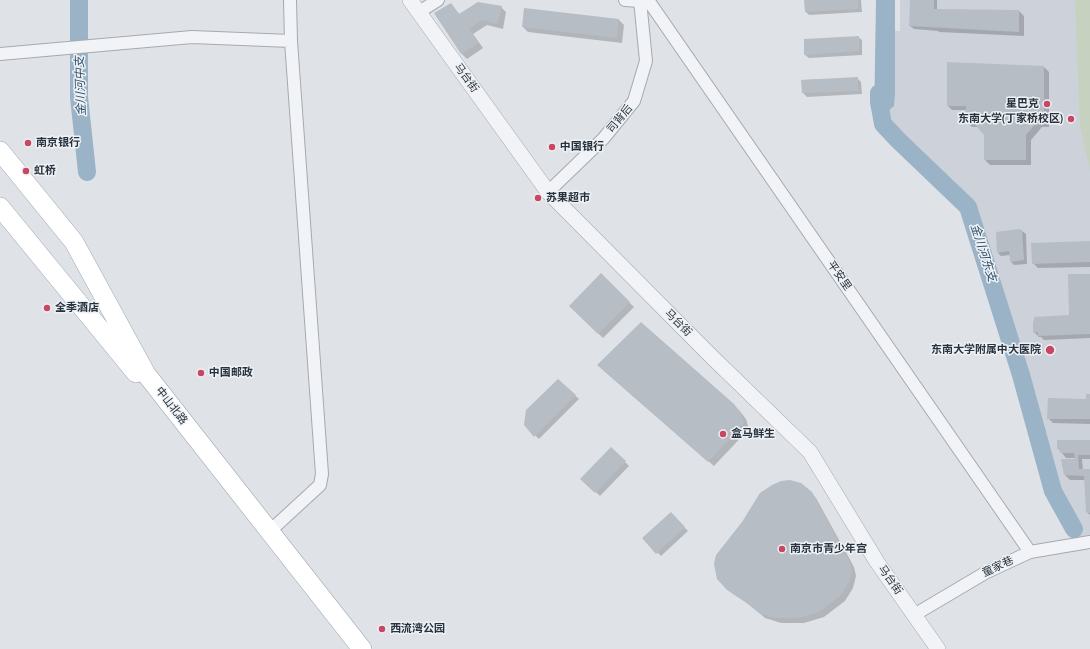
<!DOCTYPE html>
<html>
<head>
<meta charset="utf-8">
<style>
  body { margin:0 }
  canvas { display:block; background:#dfe3e8 }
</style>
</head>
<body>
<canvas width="1090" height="649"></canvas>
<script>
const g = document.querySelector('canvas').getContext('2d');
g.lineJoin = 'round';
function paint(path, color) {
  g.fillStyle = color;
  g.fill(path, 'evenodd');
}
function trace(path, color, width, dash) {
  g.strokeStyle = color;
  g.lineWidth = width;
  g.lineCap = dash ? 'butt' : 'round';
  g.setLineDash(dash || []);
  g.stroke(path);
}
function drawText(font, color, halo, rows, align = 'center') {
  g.font = font + ' "Archivo Narrow","Noto Sans SC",sans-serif';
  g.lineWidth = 3;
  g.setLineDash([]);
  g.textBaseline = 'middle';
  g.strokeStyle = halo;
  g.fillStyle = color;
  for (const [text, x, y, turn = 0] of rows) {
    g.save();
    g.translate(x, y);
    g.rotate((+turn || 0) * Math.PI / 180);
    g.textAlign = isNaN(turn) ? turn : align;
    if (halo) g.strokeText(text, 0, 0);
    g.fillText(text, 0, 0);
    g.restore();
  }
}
const built = new Path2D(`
  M900,0H1090V542L1081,543L1053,491L968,207L898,140L883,124L879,102L881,31H900Z`);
const green = new Path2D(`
  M1075,0H1090V170L1080,126Z`);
const water = new Path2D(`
  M876,0H895V94L894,106L874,123Z`);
const shadow = new Path2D(`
  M805,0H861L862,12L809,15L806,12Z
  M911,0H937V10L1019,11L1024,16V36L939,32L938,31L914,29L910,26Z
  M451,4L460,15L501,7L506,12L503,29L487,25L473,34L483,48L467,59L462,54L435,14Z
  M619,20L624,25L622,43L528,32L523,27Z
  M858,37L862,40V55L809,58L805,55Z
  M948,64L1044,67L1049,72V127H1042L1031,140V165H990L985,160V135L979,127H972L967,122V110H952L948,106Z
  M857,78L861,82L862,94L807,97L803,93L802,80Z
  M1022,231L1026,234L1027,264L1014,265L1011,262L1010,255L1001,256L998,253Z
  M1090,242V267L1038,268L1033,263Z
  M601,275L634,307L603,338L570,306Z
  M1090,275V338L1044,340L1041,337H1039L1034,332L1071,316Z
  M603,370L739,410L746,419L749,429L714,466Z
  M558,380L579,399L539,439L525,425Z
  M1090,395V424L1053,423L1048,418L1087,400Z
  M1090,441V459H1082L1083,470H1090V515L1087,512L1085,480H1070L1065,475L1076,460V458H1066L1058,448Z
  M611,448L629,466L600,496L582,479Z
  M811,492L816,498L854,567L856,576L853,588L845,601L824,617L804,623H781L765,618L750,605L733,594L718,579Z
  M670,513L688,531L661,556L643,538Z`);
const river = new Path2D(`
  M79,0V97L87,172
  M879,93V102L883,124L898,140L968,207L1021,375L1053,491L1074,529`);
const building = new Path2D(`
  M804,0H858V9L805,12Z
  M910,0H934V9L1019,10V32L909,26Z
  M478,2L502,6L498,24L482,20L469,29L479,43L461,54L434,13L451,3L459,14Z
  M524,8L619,19L617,38L522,27Z
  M859,36V51L804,55V39Z
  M947,62L1044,66V122H1037L1026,135V160H984V135L973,122H966V106H947Z
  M858,77V91L802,93L801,80Z
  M1019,229L1022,230L1024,260L1010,262L1009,251L997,253L996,232Z
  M1090,241V262L1032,264L1031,243Z
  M601,273L630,302L598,334L569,306Z
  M1068,274H1090V334L1038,336V332L1033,333V321H1034V317L1069,315Z
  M641,322L734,404L741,413L744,423L708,462L597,365Z
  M558,379L576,395L534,437L524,425L526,410Z
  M1086,394H1090V419H1047L1048,398L1086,399Z
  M1057,440H1090V455H1078L1079,469H1090V513L1086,512L1084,476L1064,475L1061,459H1075L1074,453H1060V449H1057Z
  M611,447L626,461L595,493L580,479Z
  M790,480L801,483L812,492L849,561L852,570L849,582L840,596L819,612L798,618H775L759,613L744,601L727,590L717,579L714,564L716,555L742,522L760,493L772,485L781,481Z
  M671,512L685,527L656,554L642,538Z`);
const minor = new Path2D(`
  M290,0L291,41
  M625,0L640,1
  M648,0L1030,552
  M419,12L438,0
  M0,54L192,37L291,41L322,474L320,485L270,531
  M548,192L603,139L634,101L646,61L640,0
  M914,615L985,573L1030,552L1090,542`);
const tertiary = new Path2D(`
  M410,0L548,192L712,357L810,452L877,562L938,649`);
const primary = new Path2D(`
  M0,151L74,242L146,374L362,649
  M0,207L136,373`);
const markers = [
  [1047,104,4,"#ca4763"],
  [1071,119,4,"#ca4763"],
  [28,143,4,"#ca4763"],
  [552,147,4,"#ca4763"],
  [26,171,4,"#ca4763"],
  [538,198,4,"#ca4763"],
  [47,308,4,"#ca4763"],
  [1050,350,5,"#ca4763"],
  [201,373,4,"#ca4763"],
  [723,434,4,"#ca4763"],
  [782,549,4,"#ca4763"],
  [382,629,4,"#ca4763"]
];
const streetNames = [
  ["马台街",466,78,54],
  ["司背后",620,119,-50],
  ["平安里",839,276,55],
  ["马台街",678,323,45],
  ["中山北路",171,406,52],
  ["童家巷",998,567,-25],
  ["马台街",890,580,55]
];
const poiNames = [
  ["星巴克",1039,104,"right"],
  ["东南大学(丁家桥校区)",1063,119,"right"],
  ["南京银行",36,143],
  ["中国银行",560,147],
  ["虹桥",34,171],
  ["苏果超市",546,198],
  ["全季酒店",55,308],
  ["东南大学附属中大医院",1041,350,"right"],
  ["中国邮政",209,373],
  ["盒马鲜生",731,434],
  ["南京市青少年宫",790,549],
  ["西流湾公园",390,629]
];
const waterNames = [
  ["金川河中支",81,86,-92],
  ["金川河东支",983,253,72]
];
paint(built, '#cdd2da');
paint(green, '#c6d1c0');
paint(water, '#9bb3c7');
paint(shadow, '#0003');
trace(river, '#9bb3c7', 18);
paint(building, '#b6bdc4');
trace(minor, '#a4aab2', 14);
trace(tertiary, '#a4aab2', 16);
trace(primary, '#9fa8b3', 20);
trace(minor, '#f1f3f6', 12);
trace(tertiary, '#f1f3f6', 15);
trace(primary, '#fff', 19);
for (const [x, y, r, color] of markers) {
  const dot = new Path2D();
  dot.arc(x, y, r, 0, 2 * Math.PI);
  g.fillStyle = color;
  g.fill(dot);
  trace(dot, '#eef2f5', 1.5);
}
drawText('11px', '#28323e', '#eef2f5', streetNames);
drawText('bold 11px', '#28323e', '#eef2f5', poiNames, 'left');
drawText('italic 12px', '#345371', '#eef2f5', waterNames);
</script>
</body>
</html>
